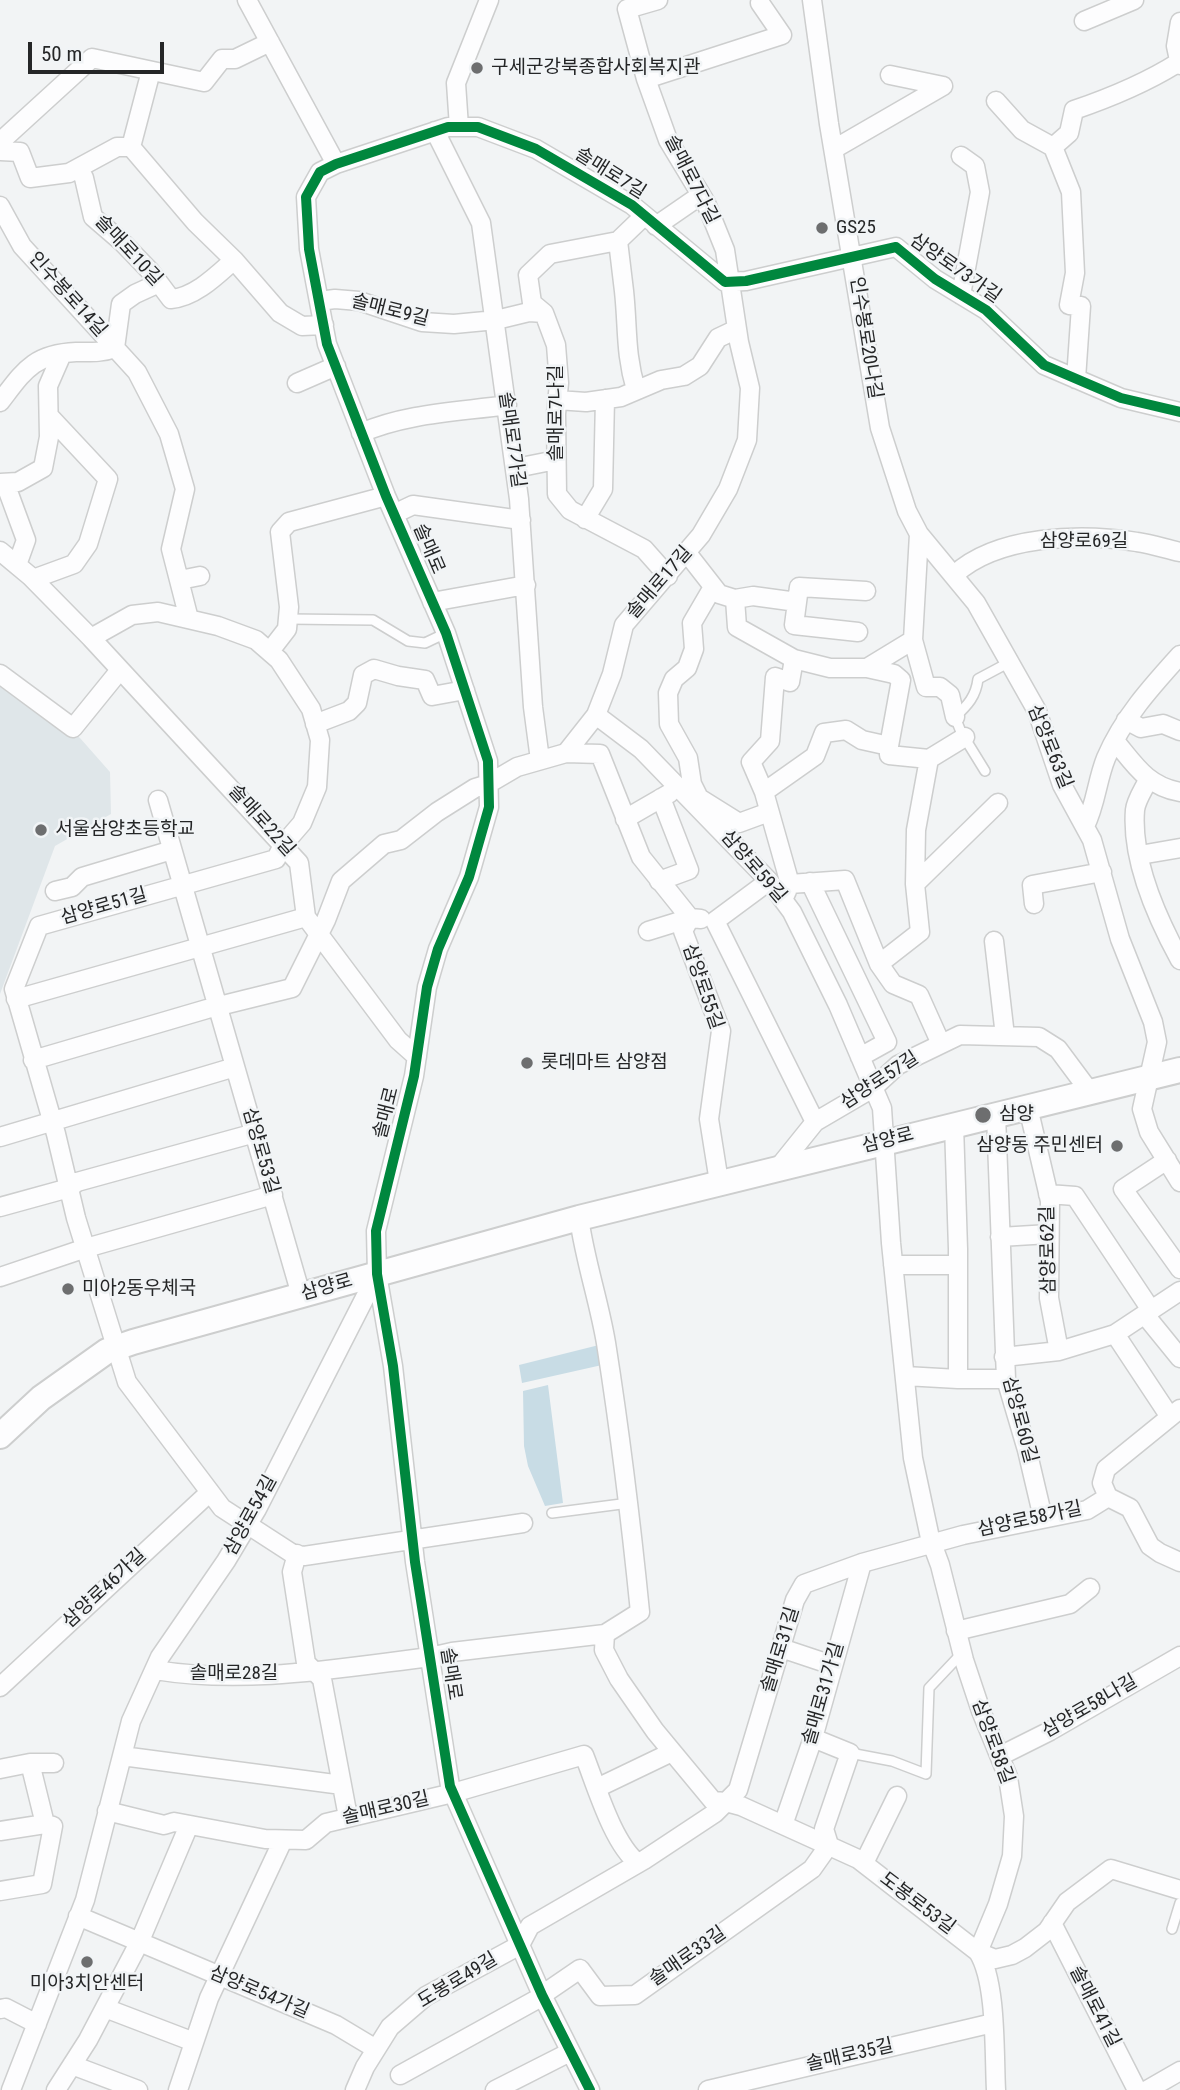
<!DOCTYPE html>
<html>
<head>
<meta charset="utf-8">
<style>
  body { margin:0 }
  #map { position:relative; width:1180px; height:2090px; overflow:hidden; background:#f2f4f5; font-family:"Roboto Condensed",sans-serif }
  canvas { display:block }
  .scale { position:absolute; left:28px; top:42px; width:136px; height:32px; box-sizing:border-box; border:4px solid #252627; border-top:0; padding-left:9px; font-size:21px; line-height:24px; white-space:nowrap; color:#252627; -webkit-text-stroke:5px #f1f4f6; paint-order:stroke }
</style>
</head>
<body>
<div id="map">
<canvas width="1180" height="2090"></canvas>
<div class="scale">50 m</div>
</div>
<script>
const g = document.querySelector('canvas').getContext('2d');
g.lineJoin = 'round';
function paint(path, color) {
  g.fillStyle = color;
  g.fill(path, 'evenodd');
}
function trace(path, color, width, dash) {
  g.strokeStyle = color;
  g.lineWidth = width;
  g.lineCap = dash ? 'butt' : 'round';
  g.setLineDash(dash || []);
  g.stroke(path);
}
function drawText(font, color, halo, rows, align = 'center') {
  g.font = font + ' "Roboto Condensed","Noto Sans KR",sans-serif';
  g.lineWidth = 5;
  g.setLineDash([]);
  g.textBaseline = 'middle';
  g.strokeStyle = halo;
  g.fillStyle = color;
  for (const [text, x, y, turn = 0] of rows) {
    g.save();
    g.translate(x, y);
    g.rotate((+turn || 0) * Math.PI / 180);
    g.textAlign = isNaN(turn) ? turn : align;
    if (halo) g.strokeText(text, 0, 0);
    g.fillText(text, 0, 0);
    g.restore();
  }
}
const built = new Path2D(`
  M0,679L36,702L80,738L110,772L111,814L55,846L0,994Z`);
const green = new Path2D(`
  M599,1345L602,1365L522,1383L519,1365Z
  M548,1385L563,1503L545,1506L528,1466L524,1446L523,1391Z`);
const lane = new Path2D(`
  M288,619L373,620L408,641L425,643L446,633
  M985,771L961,732L955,717C968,705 976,696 978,679L1008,663
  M552,1513L629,1503
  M850,1753L892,1761L926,1774L929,1688L962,1653
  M1172,1929L1180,1903`);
const street = new Path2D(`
  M247,0L336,164
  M812,0L829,124L880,428L907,511L919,534L976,603L1037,711L1062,785L1092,840L1120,939L1153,1022L1157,1042L1142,1109L1149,1132L1180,1182
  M1084,21L1134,0
  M1180,22L1176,46L1180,65
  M890,75L943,86
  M646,79L782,35L760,3
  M996,101L1022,130L1053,147L1071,192L1075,273L1069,305L1081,306L1076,379
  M459,127L456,83L489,0
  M435,131L481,223L519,499L533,707L540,760
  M0,142L92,58L204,82L222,59H235L270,42
  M131,147L151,71
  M1053,147L1069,133L1074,110C1112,97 1146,83 1179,62
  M834,149L943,86
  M0,151L20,152L30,178L69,173L117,147H131L195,222L234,260L280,313L302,326L324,325
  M961,156L975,166L980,192L961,295
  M79,168L84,178L93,217L122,242L150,271L171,299C195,297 216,276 234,260
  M0,206L22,246L137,372L169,434L185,489L171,549L189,619
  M656,226L701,195
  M618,241L550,254L528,275L532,303L544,313L556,345L559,383L556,414L557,494L570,510L644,549L668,576
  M319,301L335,299L359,301L422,322L454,324L496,320L529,312L544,313
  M115,348L121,304L135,294L159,283
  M297,383L336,366
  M636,390C625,353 628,328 624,291C622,274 620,257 618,241L644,216
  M557,400L586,402L621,397L661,380L684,376L700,366L718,338L737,329
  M0,402C24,371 33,354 76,352C90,352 101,353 115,348
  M361,433C407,413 458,412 507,405
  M516,468L556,460
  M0,483L18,482L43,468L49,437L48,386L62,354
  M5,483L26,540L17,565
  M394,514L413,505L521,520
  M585,519L603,489L605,399
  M0,551L30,576L91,638L299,863L306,917L398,1040L417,1057
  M687,553L719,594L735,599L753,596L797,602
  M954,575C997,535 1081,533 1137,542C1152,544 1166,549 1180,552
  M33,579L74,564L88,544L108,479L50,417
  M180,580L200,576
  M713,587L692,623L694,649L687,668L674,679L668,693L669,724L688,758L692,784L699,798L739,823L769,812
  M735,599L737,627L794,659L830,668H867L894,674L901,680L889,746L862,740L846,730L824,733L815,756L764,792L790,884L783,900
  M432,602L526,585
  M858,632L794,625L799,587L866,591
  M91,638L132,615L158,612L218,626L256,640L279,660L311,709L320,740L317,787L302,823L283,845L276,859L39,926L14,989L56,1134L76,1218L127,1382L222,1508L293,1554L304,1556L523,1523
  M913,640L926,687H940L950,695L955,717
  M270,651L287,629L289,607L280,532L289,522L386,496
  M867,668L913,640L919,534
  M0,674L73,728L120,670
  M596,715L641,749L769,881L792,912L838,1005L882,1108L891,1243L913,1458L930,1538L940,1565L964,1660L981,1711L1008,1777L1014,1816L1012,1856L998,1904L978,1952L995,1959L1012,1955L1025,1948L1047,1931L1067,1902L1111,1869L1180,1890
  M1126,720L1141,728L1163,724L1180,731
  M315,724L349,711L357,703L363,675L374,669L398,676L425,680L432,696L465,690
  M1115,741C1135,765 1147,786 1180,792
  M889,746V755L929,759
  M566,753L600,754L641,857L690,918L701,919
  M1148,780C1144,789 1136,800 1135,810C1131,859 1157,918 1180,960
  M764,792L751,762L770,741L775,677L790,682L794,659
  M158,800L301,1295
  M625,819L670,793
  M1085,826C1096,804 1097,780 1106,758C1123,718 1151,687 1180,655
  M1140,855L1180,848
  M659,881L689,870L661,798
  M769,881L715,921L815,1122
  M810,882L887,1042L860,1057
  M790,884L845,880L879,964L893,984L919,995L941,1044
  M915,884L998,803
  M55,891L72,887L82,877L172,850
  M1034,904L1032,885L1102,872
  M690,918L683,931L721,1031L709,1119L719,1182
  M648,931L690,918
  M994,941L1005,1036
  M879,964L920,932L915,884L916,830L929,759L965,737
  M16,999L306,917
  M33,1060L207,1009L292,988L326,920L341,881L384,844L401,840L437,812L475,788L488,784L517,767L566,753L596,715L612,674L624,625L701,535L728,489L747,440L750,388L739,342L725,250L706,203L668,140L646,79L627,9L658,0
  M1028,1107L1050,1201L1049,1298L1059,1351
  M996,1115L1006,1379L1027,1450L1043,1518
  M954,1125L958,1249V1379
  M0,1137L235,1067
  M1167,1160L1123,1189L1180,1269
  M778,1168L815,1122L873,1088L898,1065L960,1035L1039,1037L1058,1049L1090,1092
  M1048,1194L1075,1196L1151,1310
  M0,1207L69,1188L77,1182L255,1133
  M1000,1237L1049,1234
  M893,1265H958
  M0,1277L86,1248L273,1195
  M1145,1315L1180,1358
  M1115,1334L1170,1417
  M1004,1357L1059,1351L1115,1334L1180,1291
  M905,1376L958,1379H1006
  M1108,1497L1102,1483L1106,1469L1180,1409
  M1108,1497L1130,1508L1150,1546L1160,1553L1180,1562
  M297,1554L292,1572L306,1663L322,1679L348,1817
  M956,1631L1070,1604L1090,1588
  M605,1634L604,1650L619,1679L655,1731L713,1801L726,1802L741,1806L858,1859L978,1952C997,1982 994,2053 996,2090
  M781,1648L832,1665
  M155,1670C246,1685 339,1668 430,1657L452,1652L605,1634L640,1612C631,1522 620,1432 606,1343C599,1301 585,1261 579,1218
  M0,1687L210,1492
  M122,1756L342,1785
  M1000,1756L1050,1731L1180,1656
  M30,1763L45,1824
  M0,1769L30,1763H54
  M597,1788L672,1752
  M107,1811L164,1825L174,1822L265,1839L306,1840L326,1823L453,1793L584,1755C596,1785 613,1844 638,1863
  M783,1825L813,1738L862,1563
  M0,1831L45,1824L53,1826L42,1884L0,1891
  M864,1863L897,1796
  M78,1916L336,2025L376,2049
  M1052,1923L1137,2090
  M542,1995L580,1969L600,1996L635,1995L812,1869L829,1845L824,1829L850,1753L813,1738
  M105,2008L194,2042
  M0,2009L6,2008L37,2024
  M72,2065L138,2090
  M400,2075L543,1996
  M11,2090L85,1900L131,1721L160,1657L226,1561L257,1509L377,1274
  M56,2090L88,2040L139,1943L189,1825
  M178,2090L209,1998L283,1840
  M355,2090L365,2067L390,2027L426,1996L520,1945L530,1926L644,1860L715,1813L738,1790L795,1600L804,1584L862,1563L963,1535L1087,1510L1108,1497
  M495,2090L570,2052
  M590,2090L542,1995L450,1786L415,1562L393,1366L377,1274L376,1231L414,1076L427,987L438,949L469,877L489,807L488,761L446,633L386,496L327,344L309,249L306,197L320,172L336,164L448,127H478L536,149L632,205L725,282L746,281L896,247L935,279L986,310L1044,365L1121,398L1180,412
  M708,2090L993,2023
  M1147,2090L1180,2071`);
const secondary = new Path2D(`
  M0,1436L41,1398L107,1351L133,1342L579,1218L1180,1070`);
const cycleway = new Path2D(`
  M590,2090L542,1995L450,1786L415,1562L393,1366L377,1274L376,1231L414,1076L427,987L438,949L469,877L489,807L488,761L446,633L386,496L327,344L309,249L306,197L320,172L336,164L448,127H478L536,149L632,205L725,282L746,281L896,247L935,279L986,310L1044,365L1121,398L1180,412`);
const markers = [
  [477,68,7,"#6d6e6f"],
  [822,228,7,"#6d6e6f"],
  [41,830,7,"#6d6e6f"],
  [527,1063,7,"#6d6e6f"],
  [983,1115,9,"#6d6e6f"],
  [1117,1146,7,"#6d6e6f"],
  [68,1289,7,"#6d6e6f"],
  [87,1962,7,"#6d6e6f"]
];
const poiNames = [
  ["구세군강북종합사회복지관",491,68],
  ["GS25",836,228],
  ["서울삼양초등학교",55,830],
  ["롯데마트 삼양점",541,1063],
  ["삼양",999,1115],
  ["삼양동 주민센터",1103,1146,"right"],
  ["미아2동우체국",82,1289],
  ["미아3치안센터",87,1984,"center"]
];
const streetNames = [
  ["솔매로7길",610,174,32],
  ["솔매로7다길",691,180,63],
  ["솔매로10길",128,251,47],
  ["삼양로73가길",955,269,35],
  ["인수봉로14길",67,295,48],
  ["솔매로9길",390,311,14],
  ["인수봉로20나길",865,338,81],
  ["솔매로7나길",557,413,-90],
  ["솔매로7가길",511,440,82],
  ["삼양로69길",1084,542],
  ["솔매로",428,549,67],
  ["솔매로17길",660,583,-49],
  ["삼양로63길",1049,747,68],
  ["솔매로22길",261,821,48],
  ["삼양로59길",753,867,49],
  ["삼양로51길",104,907,-16],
  ["삼양로55길",702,987,71],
  ["삼양로57길",880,1081,-33],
  ["솔매로",387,1113,-76],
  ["삼양로",888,1141,-14],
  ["삼양로53길",260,1151,74],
  ["삼양로62길",1049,1250,-91],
  ["삼양로",327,1288,-16],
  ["삼양로60길",1019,1420,75],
  ["삼양로54길",251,1516,-61],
  ["삼양로58가길",1030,1520,-12],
  ["삼양로46가길",105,1589,-43],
  ["솔매로31길",781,1650,-73],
  ["솔매로28길",234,1674],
  ["솔매로",450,1674,81],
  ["솔매로31가길",824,1694,-74],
  ["삼양로58나길",1090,1707,-30],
  ["삼양로58길",992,1742,70],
  ["솔매로30길",386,1809,-13],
  ["도봉로53길",917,1904,37],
  ["솔매로33길",688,1957,-35],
  ["도봉로49길",458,1981,-31],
  ["삼양로54가길",259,1993,23],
  ["솔매로41길",1094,2007,63],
  ["솔매로35길",850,2056,-13]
];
paint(built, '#dfe6e9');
paint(green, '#c8dce5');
trace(lane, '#cdcece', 12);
trace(street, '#cdcece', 21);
trace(secondary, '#cdcece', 28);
trace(lane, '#fdfdfe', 9);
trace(street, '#fdfdfe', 18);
trace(secondary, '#fdfdfe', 24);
trace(cycleway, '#00873e', 10);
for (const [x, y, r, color] of markers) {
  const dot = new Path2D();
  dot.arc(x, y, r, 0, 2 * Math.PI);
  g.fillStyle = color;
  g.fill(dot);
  trace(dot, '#f1f4f6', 2.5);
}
drawText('19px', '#252627', '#f1f4f6', poiNames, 'left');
drawText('19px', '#252627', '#f1f4f6', streetNames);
</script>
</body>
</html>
